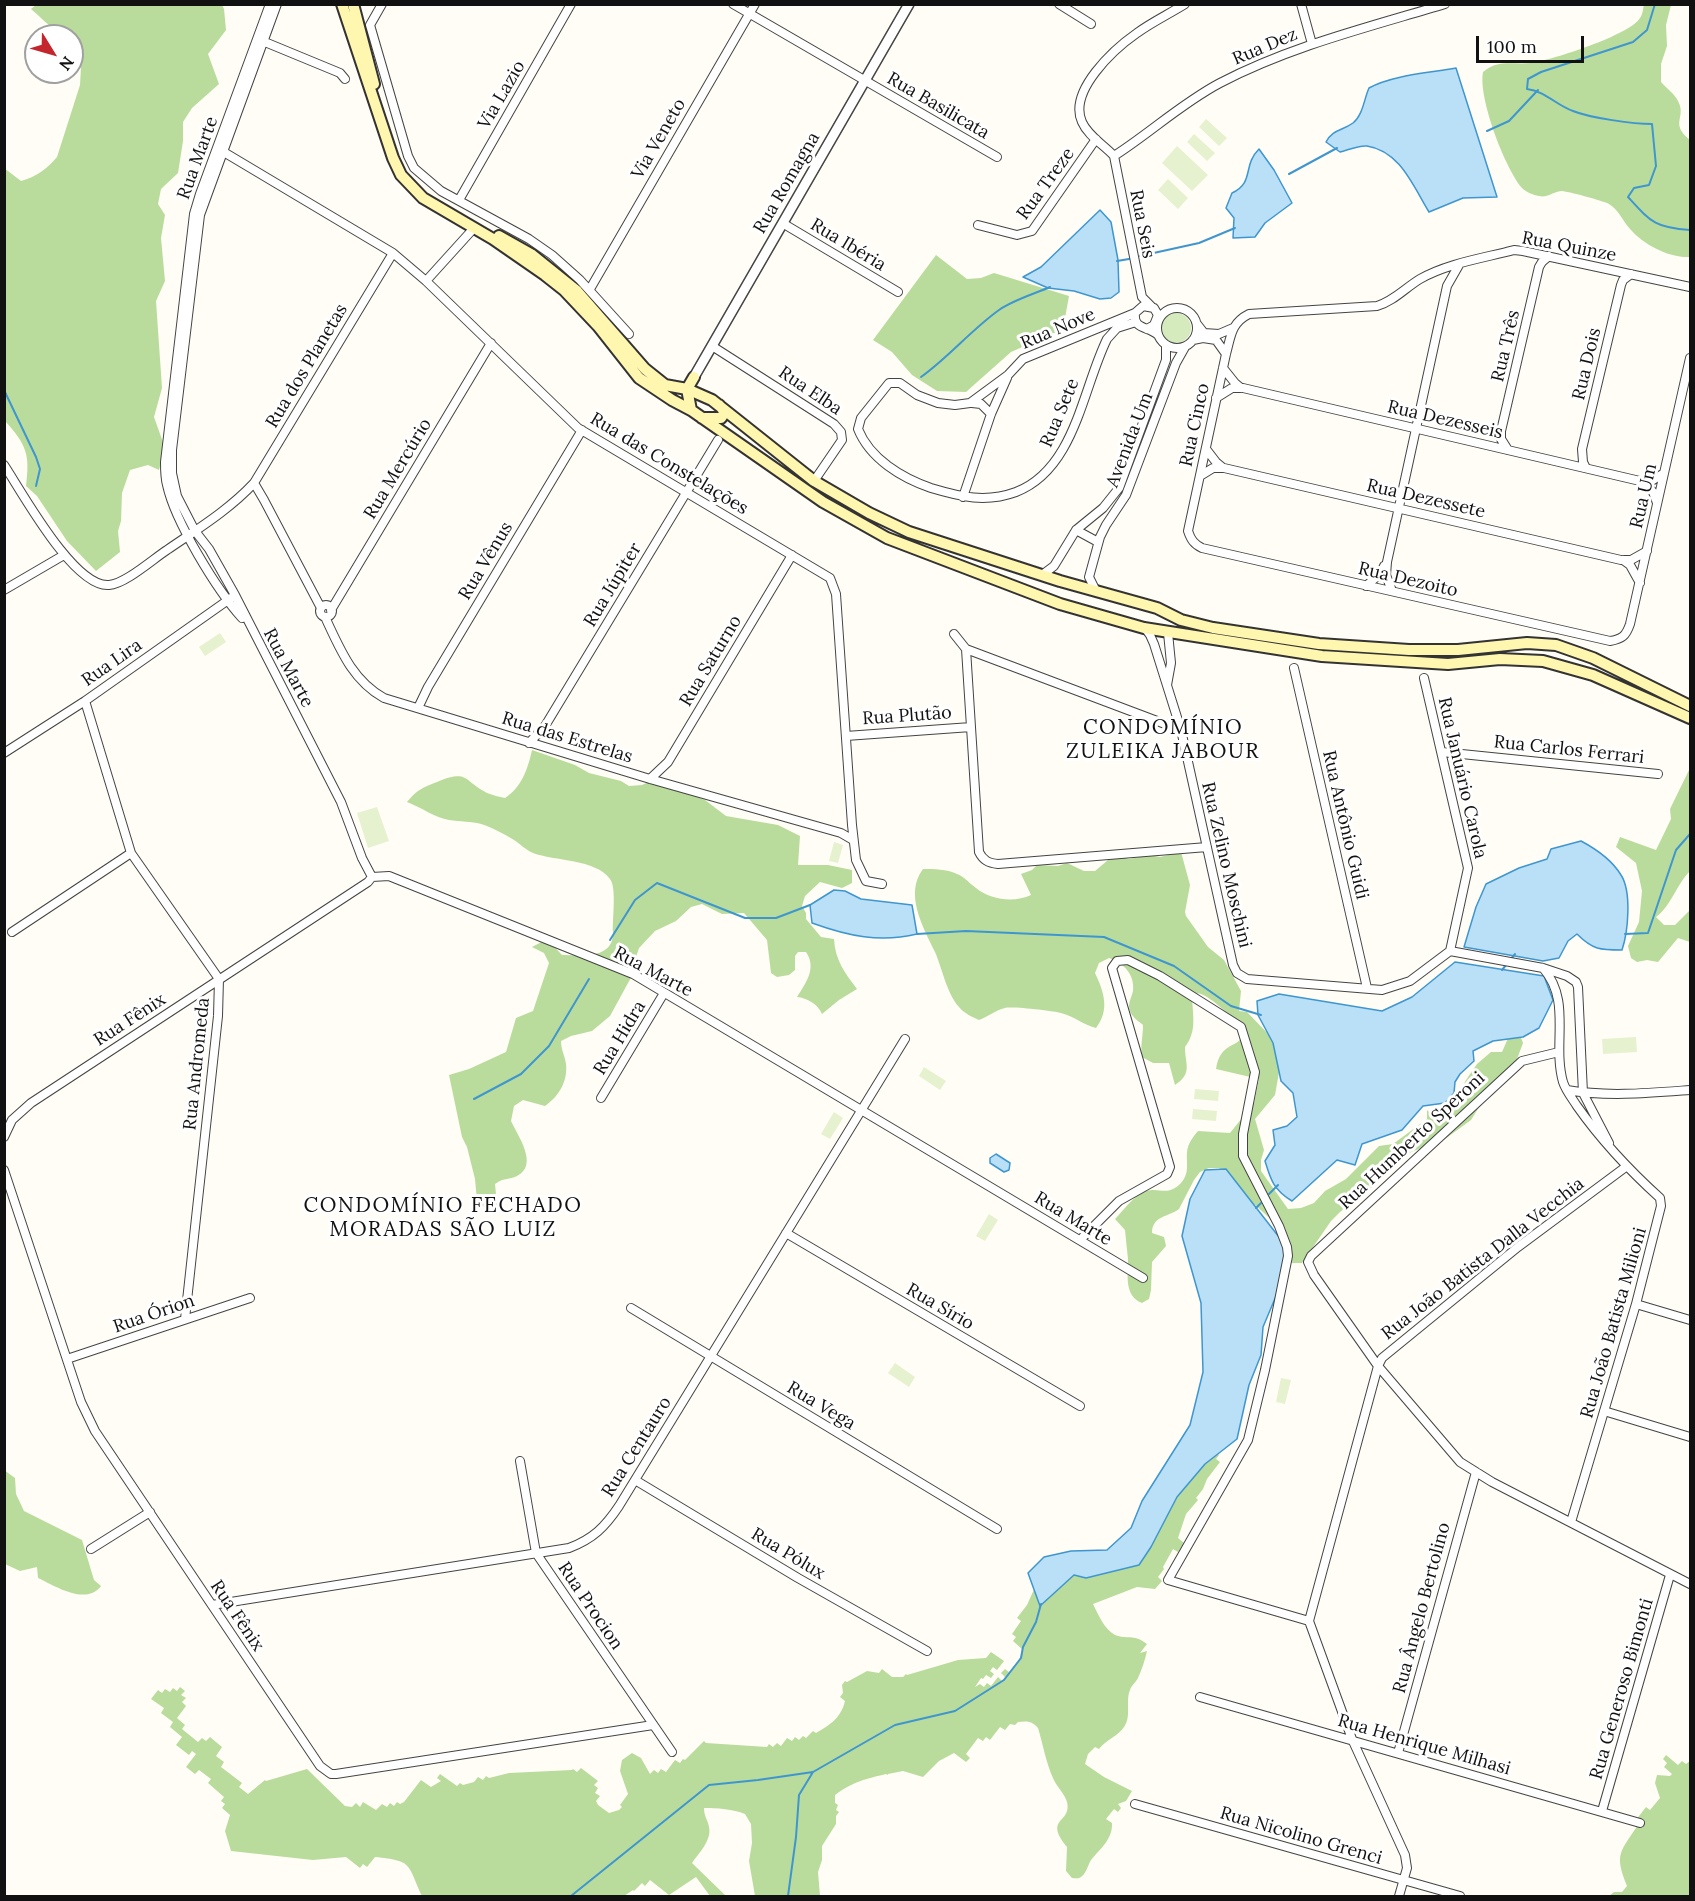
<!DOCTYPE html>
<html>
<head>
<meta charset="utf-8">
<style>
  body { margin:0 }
  #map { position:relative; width:1695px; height:1901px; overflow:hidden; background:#fffdf5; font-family:Lora,serif }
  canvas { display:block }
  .frame { position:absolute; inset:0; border:6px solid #111; pointer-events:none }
  .north { position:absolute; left:24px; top:24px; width:60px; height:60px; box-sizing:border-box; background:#fff; border:2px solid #a0a0a0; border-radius:50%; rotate:127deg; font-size:16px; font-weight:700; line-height:24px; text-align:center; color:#111 }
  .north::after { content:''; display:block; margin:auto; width:21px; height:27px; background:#c4262e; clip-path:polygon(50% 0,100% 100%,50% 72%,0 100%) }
  .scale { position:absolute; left:1476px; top:36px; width:108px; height:27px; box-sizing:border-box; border:3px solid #111; border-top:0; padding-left:8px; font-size:18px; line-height:21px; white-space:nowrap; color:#111; -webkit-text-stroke:4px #fff; paint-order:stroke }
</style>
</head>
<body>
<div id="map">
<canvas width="1695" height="1901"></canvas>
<div class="frame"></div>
<div class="north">N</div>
<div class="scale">100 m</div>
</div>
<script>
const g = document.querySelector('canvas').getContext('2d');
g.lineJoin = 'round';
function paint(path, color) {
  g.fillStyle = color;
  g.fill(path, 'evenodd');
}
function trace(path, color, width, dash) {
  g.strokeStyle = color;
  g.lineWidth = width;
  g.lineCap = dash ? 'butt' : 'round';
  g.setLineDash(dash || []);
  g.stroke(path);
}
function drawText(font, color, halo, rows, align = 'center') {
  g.font = font + ' Lora,serif';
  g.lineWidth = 6;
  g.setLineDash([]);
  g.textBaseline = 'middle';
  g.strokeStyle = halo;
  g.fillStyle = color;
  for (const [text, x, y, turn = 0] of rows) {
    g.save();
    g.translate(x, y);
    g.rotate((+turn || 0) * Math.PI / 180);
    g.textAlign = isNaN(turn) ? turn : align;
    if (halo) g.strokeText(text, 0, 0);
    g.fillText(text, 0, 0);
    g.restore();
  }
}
const green = new Path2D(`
  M1161 328a15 15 0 1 1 30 0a15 15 0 1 1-30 0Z`);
const forest = new Path2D(`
  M36,5H222L224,9L226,30L208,54L219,84L192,108L183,122V141L178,173L161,189L158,204L165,215L161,238L165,281L156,301L162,388L154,417L165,448L159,470L148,465L130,470L122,493L121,521L118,531L120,552L96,571L67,541L37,496L26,486C30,455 27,445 5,421L4,168L21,181C36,177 47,169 57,157L80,85L81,67L72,36C56,35 43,19 31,9Z
  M1644,5H1671L1666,25L1667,46L1661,64V82C1666,88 1675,94 1678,101C1687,118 1669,123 1690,140V257C1669,258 1644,245 1630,229C1622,220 1619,210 1609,204C1604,201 1567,191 1561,191C1553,192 1547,198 1539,196C1533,195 1526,192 1522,188C1505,168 1478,98 1483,72C1498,59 1513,65 1531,63C1552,60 1630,35 1640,18C1643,14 1643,8 1644,5Z
  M936,255L967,279L981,278L994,273L1069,296L1063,329L1011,352L966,392L937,391L912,375L892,352L873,340Z
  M532,750L575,765L589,773L621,781L629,786L642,785L653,780L705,800L726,816L778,825L800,836L798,865H828L852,870V883L842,888L820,882L805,896L802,906L806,913V919L821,937L834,939C835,960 845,973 857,989L839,1000L822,1014C818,1004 807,998 797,997C806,983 817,968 806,952H798L795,956V970L789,975L777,977L771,973L767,940L744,913L722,914L702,904L691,907L676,921L655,931L639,948L635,960L634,972L610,1016L592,1031L571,1036L561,1041C561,1050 565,1056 566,1064C568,1082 558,1097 545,1106L523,1100L514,1106L511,1121C518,1136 539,1165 517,1176C509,1180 505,1177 495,1184L497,1205L488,1211L477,1201L475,1179L467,1147L462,1137L449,1075L469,1069L506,1052L516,1018L533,1011L549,963L544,953L532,947L547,939L562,955C580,955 613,960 613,933C612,920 617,888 610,879C596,859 554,861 533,853C526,850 520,844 514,840C506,835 491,827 481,824C471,821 460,822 449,820C435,818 421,807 407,802C418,789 422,788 437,782C469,769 463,781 487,793C493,795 499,797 505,798C521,788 528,769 532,750Z
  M1690,768V871C1676,885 1672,905 1656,917L1664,925H1675L1690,910V942L1678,938L1658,962L1647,960L1637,962L1631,958L1628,946L1639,922L1642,891L1636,863L1616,847L1620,837L1656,850L1671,819L1670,809Z
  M1181,852L1190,885L1185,912L1186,916L1208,947L1224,960L1241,991L1239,1011L1247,1012L1274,1040L1281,1061L1275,1095L1255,1119L1264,1150L1261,1160V1171L1288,1209L1301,1208L1314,1203L1325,1191L1346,1179L1379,1146L1393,1144L1427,1119V1110L1440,1124L1445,1121L1447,1111L1457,1097L1466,1080L1477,1064L1491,1052H1502L1509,1036L1520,1035L1523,1043L1514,1067L1481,1104L1471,1120L1445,1139L1411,1152L1390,1170L1378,1183L1340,1212L1331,1221L1302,1263H1291L1276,1257L1279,1229L1276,1224L1252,1202L1228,1174L1219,1168H1209L1200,1172L1194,1180L1179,1209C1168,1217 1152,1216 1152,1233L1164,1237L1166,1246L1152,1262L1151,1290L1149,1299L1142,1303C1124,1296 1128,1275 1128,1259C1127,1250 1126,1240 1125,1230L1115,1219C1123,1211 1134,1195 1146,1191C1161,1187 1167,1197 1181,1183C1190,1173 1186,1163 1187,1152C1188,1143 1193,1137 1198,1131L1230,1133L1254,1103L1259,1079L1216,1069C1220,1042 1238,1048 1241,1037C1242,1036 1242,1029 1241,1028C1238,1021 1209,996 1201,994C1198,993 1195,994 1192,994C1192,1014 1198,1030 1185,1047C1185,1065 1193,1073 1175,1085L1169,1063H1153L1142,1057C1140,1046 1143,1037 1143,1025C1137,1020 1129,1015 1129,1006C1129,1001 1132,996 1133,991C1135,975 1124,963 1109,958L1099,963L1095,973C1104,992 1110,1010 1096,1028C1083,1025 1074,1016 1061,1013C1054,1011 1011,1006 1005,1008C996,1010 987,1017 979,1020C972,1017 964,1013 959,1007C947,994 942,968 935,952C923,927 904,894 923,869C935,869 946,869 957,874C965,877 969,883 976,888C991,900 1014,903 1031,895L1021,874L1032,870L1037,865L1058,866L1067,863L1084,871H1095L1114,855L1129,859L1150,855L1160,857Z
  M1211,1448L1219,1455L1216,1459L1220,1462L1207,1479L1203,1489L1196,1498L1198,1500L1186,1514L1178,1538L1184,1543L1178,1552L1173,1549L1163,1567L1164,1569L1158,1577L1162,1581L1155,1589L1137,1587L1093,1604C1098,1614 1104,1629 1115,1635C1127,1640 1133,1633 1147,1644L1140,1653L1147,1651C1145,1660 1142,1669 1138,1678C1136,1682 1131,1686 1130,1690C1125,1702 1132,1716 1124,1727C1117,1737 1107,1739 1099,1749L1095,1747L1088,1754L1085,1764L1104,1777L1132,1791L1126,1801L1118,1804L1121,1808L1118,1812L1114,1809L1106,1819L1112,1823C1113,1839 1100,1849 1091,1860C1088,1865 1086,1874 1081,1877C1079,1879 1075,1878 1072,1878L1066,1871L1067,1847C1043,1817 1072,1824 1067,1802C1065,1794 1056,1786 1053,1778C1046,1763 1043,1744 1038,1728C1032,1721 1027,1721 1018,1722L1015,1725L1010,1724L1005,1730L1000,1727L990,1740L986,1737L983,1741L978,1738L966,1754L970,1758L966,1762L954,1753L939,1761L923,1777L903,1771L888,1774V1775L886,1774C866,1779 854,1781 835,1795V1803L838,1805L836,1810L839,1812L836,1816V1824L822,1846V1860L818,1872L820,1896H755L749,1861L752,1843L751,1824L745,1814C733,1809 717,1808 704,1808C704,1817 708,1820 709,1827C712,1840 699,1853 692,1863L726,1896H710L696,1877L669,1895L650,1880L645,1886L642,1883L634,1891L633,1890L624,1896H422C407,1863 413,1861 375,1857L367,1867L363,1864L360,1868L346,1857L313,1860L231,1851L225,1831L230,1815L222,1808L225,1804L221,1801L224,1797L208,1783L211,1779L199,1770L195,1774L186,1767L196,1754L192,1751L189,1755L176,1745L182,1737L170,1727L173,1722L161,1713L164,1708L151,1699L158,1690L162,1693L165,1689L170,1692L173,1688L177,1691L180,1687L185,1691L181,1695L186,1698L182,1702L186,1706L177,1718L185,1725L182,1729L198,1742L202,1738L206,1741L210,1737L222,1747L216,1756L224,1762L221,1767L242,1783L239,1787L248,1794L265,1780L266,1781L307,1769L345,1806L352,1807L356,1803L360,1807L363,1802L376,1810L382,1804L387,1807L390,1803L394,1806L397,1802L400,1804L404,1802L421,1780L431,1787L441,1781L437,1778L440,1774L457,1786L460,1783L463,1785L474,1782L478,1777L483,1780L486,1776L489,1778L509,1773L572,1770L573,1769L577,1772L581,1768L598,1781L594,1785L598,1788L595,1793L600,1796L596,1801L598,1805L609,1813L619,1810L622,1807L620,1805L628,1794L620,1771L622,1760L632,1753L641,1758L650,1774L654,1770L658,1773L661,1769L666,1772L675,1760L680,1763L683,1759L685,1760L704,1741L706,1743L767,1747L769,1744L773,1747L777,1743L781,1746L787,1738L792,1741L795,1737L799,1740L803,1736L806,1738L813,1731L816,1733C830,1725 841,1718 845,1701L840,1697L843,1693L842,1685L845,1681L847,1682L867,1671L879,1673L882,1669L892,1677H903L906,1674L907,1675L958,1660L986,1658L991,1652L1004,1661L997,1670L993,1667L990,1671L994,1674L991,1678L986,1675L983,1679L981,1678L975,1687L980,1684L984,1687L987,1683L991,1686L998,1677L1002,1681L1005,1677L1001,1673L1005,1669L1009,1672L1019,1660L1023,1650L1013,1641L1016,1637L1012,1634L1021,1621L1017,1618L1027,1605L1036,1585L1098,1566Z
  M4,1470L15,1478L16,1494L24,1511L82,1540L94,1580L101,1586C86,1606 55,1586 38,1578L37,1567L20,1571L5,1564Z
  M1666,1755L1678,1765L1682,1761L1686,1764L1690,1761V1896H1609L1614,1892H1622L1627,1886C1614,1854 1620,1852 1638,1825L1636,1820L1646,1807L1650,1810L1660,1798L1655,1783L1657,1775L1670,1776L1672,1774L1664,1767L1667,1763L1663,1759Z`);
const pitch = new Path2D(`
  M1206,119L1227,138L1219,146L1199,127Z
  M1194,134L1215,153L1207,161L1187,142Z
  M1177,146L1208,175L1192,191L1162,163Z
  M1168,179L1188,198L1178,209L1158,190Z
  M220,633L226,642L205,656L199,647Z
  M377,807L389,841L368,848L357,813Z
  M834,842L843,845L838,863L829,861Z
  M1636,1037L1637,1052L1603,1054L1602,1039Z
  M924,1067L946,1081L940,1090L919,1076Z
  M1195,1089L1219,1091L1218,1101L1194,1099Z
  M1193,1109L1217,1111L1216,1121L1192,1119Z
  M834,1112L843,1118L830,1139L821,1134Z
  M989,1214L998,1220L985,1241L976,1236Z
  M895,1363L915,1377L909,1387L888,1373Z
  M1281,1378L1291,1380L1285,1404L1276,1402Z`);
const water = new Path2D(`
  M1456,68L1497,197L1463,198L1429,212C1413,186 1400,151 1367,146C1359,145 1348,150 1340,152L1326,142C1333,129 1342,131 1353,123C1363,115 1364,99 1369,88C1392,75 1430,73 1456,68Z
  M1259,149L1274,170L1292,203L1265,223L1255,237L1233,238L1234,218L1226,208L1232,193C1255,182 1242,166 1259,149Z
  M1100,210L1111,222L1118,260L1119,292L1111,298L1100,299L1074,291L1048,288L1023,277L1041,267Z
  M1581,841C1596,849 1612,860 1621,875C1632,892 1628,932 1622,950C1600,950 1593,950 1577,934L1568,941L1559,958L1543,961L1464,947L1476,907L1486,884L1519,868L1547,859L1551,849Z
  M834,890L845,891L861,899L912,905L917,934C880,943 848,936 812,923L810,905Z
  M1455,962L1544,976L1553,1000L1539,1028L1523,1037L1493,1041L1473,1051L1474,1061L1460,1074L1455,1082L1454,1093L1445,1103L1423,1106L1402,1130L1362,1144L1355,1165L1337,1160L1292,1201C1274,1190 1271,1181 1265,1161L1275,1145L1273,1130L1287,1126L1297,1117L1293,1093L1281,1081L1273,1043L1258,1015L1257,1001L1279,994L1382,1011L1412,997Z
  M996,1154L1010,1163L1009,1170L1004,1172L990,1163V1158Z
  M1226,1169L1286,1246L1279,1289L1263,1327L1261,1355L1249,1385L1237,1439L1205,1464L1177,1497L1151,1547L1139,1565L1086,1578L1074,1575L1040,1606L1028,1573L1044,1557L1071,1551L1107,1550L1131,1528L1142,1501L1190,1425L1203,1372L1201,1303L1182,1236L1190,1199L1205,1170Z`);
const stream = new Path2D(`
  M1655,4L1647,30L1633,42L1541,72L1528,79L1527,89C1545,91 1556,105 1573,111C1590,118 1634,124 1652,124L1656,166L1649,185L1634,188L1628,197C1651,222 1655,228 1690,230
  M1487,131L1509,121L1538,90
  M1289,174L1337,148
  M1140,256L1199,243L1235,228
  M1117,261L1129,259
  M921,377C949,357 971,330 999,310C1013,300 1034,294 1050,287
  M4,390L36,457L40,469L36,486
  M917,934L966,931L1104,937L1174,966L1231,1006L1261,1015
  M1625,934L1648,933L1676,850L1690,834
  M610,940L635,900L657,883L745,918H776L810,905
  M1502,970L1515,954
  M474,1099L521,1074L549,1046L589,979
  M1269,1194L1278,1185
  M1256,1208L1261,1203
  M571,1896L709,1785L758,1780L813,1772
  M788,1896L796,1837L799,1795L813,1772L895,1725L955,1711L1004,1680L1021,1658L1023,1647L1036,1622L1041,1604`);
const minor = new Path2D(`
  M277,4L200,215L172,450V473L177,496L195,531L209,549L235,595L341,802L362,858L372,877
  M382,4L370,25L408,156L414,168L441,191L529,239L552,255L580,280L629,334
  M733,4L997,157
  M1059,4L1091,24
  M1301,4L1312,44
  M260,40L340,73L345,79
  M217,148L393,253L426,281L578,428L830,578L836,594L852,825L856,860L866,881L882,884
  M1114,156C1150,133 1182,103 1220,83C1291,46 1369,27 1445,4
  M1114,156C1104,145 1088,136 1082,122C1068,91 1114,49 1137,33C1152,22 1169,14 1185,4
  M1114,156L1142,297L1151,306
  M459,200L571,4
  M784,224L898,292
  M978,225L1017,235L1032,231L1096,139
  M426,281L474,228
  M1690,287L1523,251L1514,250C1484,258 1448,263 1420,279C1405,288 1394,301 1377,306L1249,314C1231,323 1231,336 1226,354L1188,531C1191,540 1194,544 1202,548L1610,641C1622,639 1626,636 1630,624L1690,358
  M590,289L755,4
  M1157 328a20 20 0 1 1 40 0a20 20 0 1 1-40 0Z
  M1135,313L1023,359L1008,375L970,403L955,405L938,403L917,395L900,383H889L861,418L858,429C870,459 902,478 931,488C961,497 986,503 1016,492C1075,469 1082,390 1107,339L1117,328L1136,322
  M1197,324L1204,333L1219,334L1233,328
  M1147,329L1154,325L1158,315L1154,308L1143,306L1135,313C1133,330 1148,326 1158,335
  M1193,340L1203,338L1216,340L1226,354
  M712,346L834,424L841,432L842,440L814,481
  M1223,368L1235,383L1241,388
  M1216,398L1232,388H1243L1640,481L1650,482L1664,473
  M972,403L981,404L991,414
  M1206,449L1216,462L1222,467
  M1508,450L1501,439V431L1539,267L1542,262L1549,256
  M4,465C22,492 74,588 109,585C125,584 153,559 167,550C196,530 229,510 254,483L393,253
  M1586,468L1583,462L1582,449L1621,285L1623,280L1631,274
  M1200,476L1213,468H1224L1621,560H1631L1647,551
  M1642,481L1653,492L1657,503
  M254,483L264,500L321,608
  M963,497L991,414L1007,378
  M1076,530L1098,542
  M1623,560L1630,565L1640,583
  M1042,575L1054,566L1076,530L1103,508L1119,488L1166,360V345
  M1366,586L1381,573L1384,566
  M4,590L64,555
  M1096,591L1089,577L1100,537L1106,525L1126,495L1176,363L1185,347
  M1392,591L1386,575L1387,562L1447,286L1459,265
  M320 611a6 6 0 1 1 12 0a6 6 0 1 1-12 0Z
  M331,610L491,343
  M325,617C340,649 352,680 384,698L650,779L841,833L853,840
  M242,618C217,590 175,522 167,485C165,478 165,470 165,462L194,214L200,194L270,4
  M1145,628L1150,635L1154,644L1181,730L1233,965L1237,973L1247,979L1382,990L1410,981L1450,951L1468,868L1424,678
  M954,634L966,649L979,852C983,860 988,863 998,864L1207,847
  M966,649L1181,730
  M1294,668L1367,988
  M1167,685L1171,663L1168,633
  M85,701L131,853L219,979L218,1016L185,1319
  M418,708L428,687L582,430
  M846,736L971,727
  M529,743L545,726L718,440
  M1442,752L1658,774
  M4,753L85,701L231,598
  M650,779L668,762L792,555
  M372,877L389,876L633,974L1143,1278
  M12,932L131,853
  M1450,951L1543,968L1567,976L1576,982L1578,987L1583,1093L1609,1143
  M1543,968C1572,1001 1552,1043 1563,1082C1566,1091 1572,1098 1577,1106C1601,1140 1629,1170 1660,1198L1661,1206L1636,1304L1571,1522
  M1559,1052L1522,1061L1311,1256L1308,1262L1314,1275L1378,1366L1460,1462L1492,1482L1690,1584
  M1567,1090C1607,1097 1650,1093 1690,1090
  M601,1098L664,993
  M4,1137L12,1120L31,1103L368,882L372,877
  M4,1170L81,1402L95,1431L320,1766L331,1774H336L653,1725
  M786,1233L1080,1406
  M1080,1240L1119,1201L1167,1174L1170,1167L1112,968L1117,961L1128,960L1160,976L1241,1027L1255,1072L1243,1134V1156L1279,1226L1287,1247L1288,1256L1265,1370L1248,1440L1168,1580L1309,1621
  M1636,1304L1690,1320
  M631,1308L997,1529
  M67,1359L250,1298
  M1604,1411L1690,1437
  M520,1461L536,1553L672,1752
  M635,1480L798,1578L927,1651
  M91,1549L150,1512
  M212,1605L569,1548C593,1539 605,1527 619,1506L905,1039
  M1200,1697L1640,1823
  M1398,1753L1476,1472
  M1135,1804L1460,1896
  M1602,1811L1670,1575
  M1399,1896L1407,1868L1405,1855L1352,1739L1309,1621L1378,1366L1382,1358L1518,1247L1627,1166`);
const tertiary = new Path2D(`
  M694,377L909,4`);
const secondary = new Path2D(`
  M342,4L393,158L401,175L423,198L493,239L545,275L564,290L598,326L639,378L672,400L691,410L823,502L887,538L1060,604L1144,628L1322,656L1448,664L1500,659L1543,661L1593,675L1690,718
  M353,4L374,84
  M499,236L531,254L577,291L645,369L665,385L687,389L712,400L814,481L869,513L909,532L1060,581L1157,608L1181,620L1213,628L1319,644L1409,650H1458L1527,643L1556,645L1593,658L1690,706
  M691,410L687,389L694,377
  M702,418H721L725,412L719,405`);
const streetNames = [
  ["Rua Dez",1265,47,-23],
  ["Via Lazio",502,95,-60],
  ["Rua Basilicata",938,106,30],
  ["Via Veneto",659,139,-60],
  ["Rua Marte",198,158,-70],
  ["Rua Romagna",787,183,-60],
  ["Rua Treze",1046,184,-54],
  ["Rua Seis",1142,224,79],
  ["Rua Ibéria",848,245,31],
  ["Rua Quinze",1569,247,11],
  ["Rua Nove",1058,329,-23],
  ["Rua Três",1506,346,-77],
  ["Rua Dois",1587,364,-77],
  ["Rua dos Planetas",307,366,-59],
  ["Rua Elba",810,391,34],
  ["Rua Sete",1060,413,-67],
  ["Rua Dezesseis",1445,420,13],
  ["Rua Cinco",1195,425,-78],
  ["Avenida Um",1130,440,-69],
  ["Rua das Constelações",669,464,31],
  ["Rua Mercúrio",398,469,-59],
  ["Rua Um",1644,496,-77],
  ["Rua Dezessete",1426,499,13],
  ["Rua Vênus",486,561,-59],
  ["Rua Dezoito",1408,580,13],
  ["Rua Júpiter",613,585,-59],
  ["Rua Saturno",711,661,-59],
  ["Rua Lira",112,663,-35],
  ["Rua Marte",288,668,62],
  ["Rua Plutão",907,716,-4],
  ["Rua das Estrelas",567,738,17],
  ["Rua Carlos Ferrari",1569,750,6],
  ["Rua Januário Carola",1462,778,77],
  ["Rua Antônio Guidi",1345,825,77],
  ["Rua Zelino Moschini",1226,865,77],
  ["Rua Marte",653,972,28],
  ["Rua Fênix",130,1020,-33],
  ["Rua Hidra",620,1038,-59],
  ["Rua Andromeda",197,1064,-84],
  ["Rua Humberto Speroni",1412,1141,-43],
  ["Rua Marte",1073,1219,31],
  ["Rua João Batista Dalla Vecchia",1483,1259,-38],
  ["Rua Sírio",940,1307,30],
  ["Rua Órion",154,1314,-19],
  ["Rua João Batista Milioni",1614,1323,-74],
  ["Rua Vega",821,1406,31],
  ["Rua Centauro",637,1447,-58],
  ["Rua Pólux",788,1554,31],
  ["Rua Procion",590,1606,56],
  ["Rua Ângelo Bertolino",1422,1608,-75],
  ["Rua Fênix",237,1616,56],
  ["Rua Generoso Bimonti",1622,1689,-74],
  ["Rua Henrique Milhasi",1424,1745,16],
  ["Rua Nicolino Grenci",1301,1836,16]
];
const quarterNames = [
  ["CONDOMÍNIO",1163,728],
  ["ZULEIKA JABOUR",1163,752],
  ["CONDOMÍNIO FECHADO",443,1206],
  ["MORADAS SÃO LUIZ",443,1230]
];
paint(green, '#d5ebbd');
paint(forest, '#b9dc9c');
paint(pitch, '#e6f2cf');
paint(water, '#b9e0f7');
trace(water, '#3f96cf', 1.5);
trace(stream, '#3f96cf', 2);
trace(minor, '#444', 10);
trace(tertiary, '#444', 12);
trace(secondary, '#333', 14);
trace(minor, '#fff', 8);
trace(tertiary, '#fff', 9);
trace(secondary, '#fff6b0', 10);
drawText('18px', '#111', '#fff', streetNames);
g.letterSpacing = '1.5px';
drawText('21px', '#111', '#fff', quarterNames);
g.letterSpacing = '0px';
</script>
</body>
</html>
